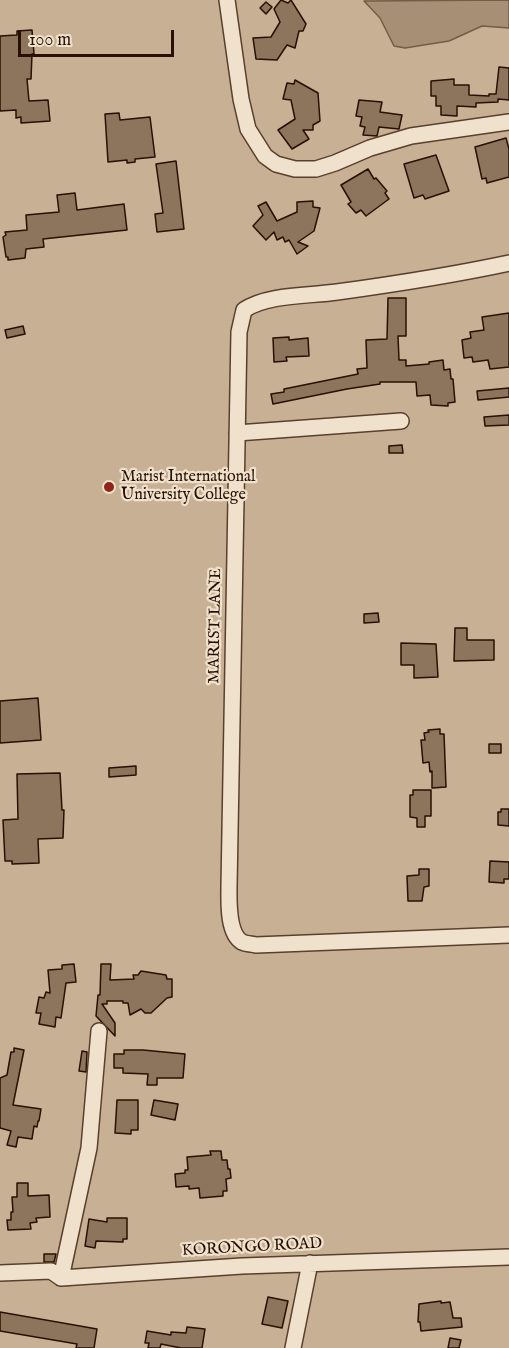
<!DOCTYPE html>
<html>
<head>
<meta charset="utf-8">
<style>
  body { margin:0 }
  #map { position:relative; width:509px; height:1348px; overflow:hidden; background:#e8d1b2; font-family:"IM FELL English",serif }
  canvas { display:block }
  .scale { position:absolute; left:18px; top:30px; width:156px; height:27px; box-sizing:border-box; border:3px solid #281000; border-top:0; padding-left:8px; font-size:18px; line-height:21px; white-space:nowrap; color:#281000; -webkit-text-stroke:4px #f0e1cd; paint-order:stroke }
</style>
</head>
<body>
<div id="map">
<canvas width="509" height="1348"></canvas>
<div class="scale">100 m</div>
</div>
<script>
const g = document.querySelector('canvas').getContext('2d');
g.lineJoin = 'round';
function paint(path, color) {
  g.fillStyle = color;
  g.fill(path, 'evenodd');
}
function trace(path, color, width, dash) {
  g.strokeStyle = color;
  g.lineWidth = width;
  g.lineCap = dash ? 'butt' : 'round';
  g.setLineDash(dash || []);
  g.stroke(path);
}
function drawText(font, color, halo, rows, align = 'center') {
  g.font = font + ' "IM FELL English",serif';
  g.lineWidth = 4.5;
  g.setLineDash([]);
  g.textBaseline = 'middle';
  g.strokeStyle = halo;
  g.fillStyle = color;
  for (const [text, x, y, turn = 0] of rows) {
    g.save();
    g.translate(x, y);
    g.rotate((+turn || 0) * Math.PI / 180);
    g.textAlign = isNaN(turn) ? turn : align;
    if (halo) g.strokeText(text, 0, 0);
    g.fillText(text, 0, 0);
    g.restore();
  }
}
const green = new Path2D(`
  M0,0H509V1348H0Z`);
const water = new Path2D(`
  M509,0V28L482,26L449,41L405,48L394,46L380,18L364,1Z`);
const building = new Path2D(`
  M281,0L288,3L291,0L306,24L303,31H299L295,48L287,45L277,60L256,59L253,38L271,37L280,22L274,9Z
  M266,2L272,7L266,14L260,8Z
  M32,30L34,54H32L31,79H27L29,101L48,100L50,121L21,123V117L16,118V110L0,111V36L17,35V31Z
  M499,67L509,68V100L498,99V102L476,103V107L457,106V116L441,115V106H436V96H431V81L454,79V85H469V95L489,96V94H496Z
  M295,80L318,93L320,121L313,125V130H303L309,139L292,149L278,130L295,119L291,100L283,99L287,83L294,84Z
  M359,100L382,102L380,112L402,115L399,129L379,127L377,136L363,135L365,127L360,126L362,117L356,116Z
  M119,113L120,120L150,117L155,157L135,159V162L127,163V160L108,162L105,114Z
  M506,138L509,149V177L487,183L486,178L482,179L475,147Z
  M436,155L449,191L425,199L423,195L414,198L404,164Z
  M176,161L184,229L157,232L155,214L163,213L156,164Z
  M368,169L374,179L376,178L387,191L385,193L389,199L366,216L361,210L356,213L348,204L351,202L341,185Z
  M75,193L77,210L124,204L127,230L43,239L44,247L26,249L25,258L8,260V257H6L3,237L6,235L5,232L27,230L26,215L59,212L57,195Z
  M313,201V207L320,208L314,231L298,242L308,246L297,254L289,240L285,242L283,237L277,240L274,232L266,240L253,226L263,215L258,206L266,202L277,221L297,212V202Z
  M388,298H406V336H398L399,360H406V366L429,364V362L443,360L444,370L450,369L451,379H453L455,402L448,403V406L431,405L430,395L417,396L416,382H380V384L347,389L273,404L271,394L284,392V389L358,374L357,369L367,368L366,340L387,339Z
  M509,313V367L490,369L488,360L473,362L472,357L464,358L462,340L471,338L470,332L484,330L482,317Z
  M23,326L25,334L7,338L5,330Z
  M289,337V340L308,338L309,356L286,357L287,361L274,362L273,338Z
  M509,388V397L478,400L477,391Z
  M509,415V425L485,426L484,417Z
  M402,445L403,453H389V446Z
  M378,613L379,622L364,623V614Z
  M455,628H467V640H494V660L454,661Z
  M401,643L436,644L438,677L414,678V665H401Z
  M38,698L41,740L0,743V701Z
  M440,729V734H444L446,787L432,788V771L430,772L429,762L423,763L421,740H425L424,733L429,732L428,730Z
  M489,744H501V753H489Z
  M136,766V775L109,777V768Z
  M60,773L62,810H64L63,838L38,839L39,863L12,864V861H5L3,820L18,819L17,774Z
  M413,790H431V816H425V827H417V818L410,817V795H413Z
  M501,809H509V826L498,825V812H501Z
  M490,861L509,862V879H504V883L489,882Z
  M419,869H429V886L424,887L422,901H408L407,876L419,875Z
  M74,964L76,982L66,983L61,1018L56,1017L55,1027L39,1024L41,1013H36L39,997L44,998L46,992L50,993L48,970L62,969V965Z
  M101,964H111L110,980L134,979L133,975H138L141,971L166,975L167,979H172V997L167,998L151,1013H145L141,1009L130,1015L128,1003H123V1001H107V1004H102L115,1023V1036L96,1016L98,995H100Z
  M14,1048L24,1050L13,1105L41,1109L39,1121H38L37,1127L34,1126L32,1139L18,1137L16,1147L7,1145L11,1131L0,1128V1078L7,1075L11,1052H14Z
  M124,1050H143L185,1054L183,1078H157V1085H147L148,1074L123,1073V1068H114V1054H124Z
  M82,1051L87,1052L86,1072L79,1071Z
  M117,1100H138V1130H131V1134L115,1133Z
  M154,1100L178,1104L175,1120L151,1115Z
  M210,1151H221L222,1160H227L228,1169H230L231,1178L226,1179L227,1191H223V1196L200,1198L199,1188L189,1189V1186L176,1187L175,1174L185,1173V1170H188L187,1157L211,1155Z
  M17,1183H28V1196L49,1195L50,1217L36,1218L37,1222L30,1223L31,1229L8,1230L7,1220H11V1212H13L12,1197H17Z
  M107,1218H127V1239H123V1242L96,1241L95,1248L85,1246L89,1219L107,1222Z
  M44,1254H56L54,1262H44Z
  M268,1297L288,1301L282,1328L262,1324Z
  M441,1301V1303L450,1302L453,1318H461L462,1327L421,1331L420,1322H418L419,1304Z
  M0,1312L97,1329L94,1348H76L77,1344L0,1331Z
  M187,1327L205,1329L202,1348H181L161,1344L160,1348H148L149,1343H145L147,1331L171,1335V1332L186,1333Z
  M450,1338L461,1340L459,1348H448Z`);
const minor = new Path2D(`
  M227,0L241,99L248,129L265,156L276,164L295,169H316L335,163L370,148L411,136L509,122
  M509,263C453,275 395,284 337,292C310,296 267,294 244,310L239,332L229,886C229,900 227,933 242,942C246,944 252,944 256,945L509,935
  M237,433L401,421
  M0,1273L51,1271L61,1278L242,1266L509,1257
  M61,1278L89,1148L99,1031
  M293,1348L310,1263`);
const markers = [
  [109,487,6,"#8f2418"]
];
const poiNames = [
  ["Marist International",121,478],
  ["University College",121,496]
];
const streetNames = [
  ["MARIST LANE",216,626,-89],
  ["KORONGO ROAD",252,1248,-3]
];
paint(green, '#c7b094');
paint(water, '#a78f75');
trace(water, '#745c46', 1.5);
paint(building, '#8c745d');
trace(building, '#281000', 1.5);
trace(minor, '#58402c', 18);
trace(minor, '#f0e1cd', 15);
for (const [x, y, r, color] of markers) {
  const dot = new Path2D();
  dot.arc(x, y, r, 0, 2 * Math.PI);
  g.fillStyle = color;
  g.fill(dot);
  trace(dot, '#f0e1cd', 2);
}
drawText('16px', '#281000', '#f0e1cd', poiNames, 'left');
drawText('16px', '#281000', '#f0e1cd', streetNames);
</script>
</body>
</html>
